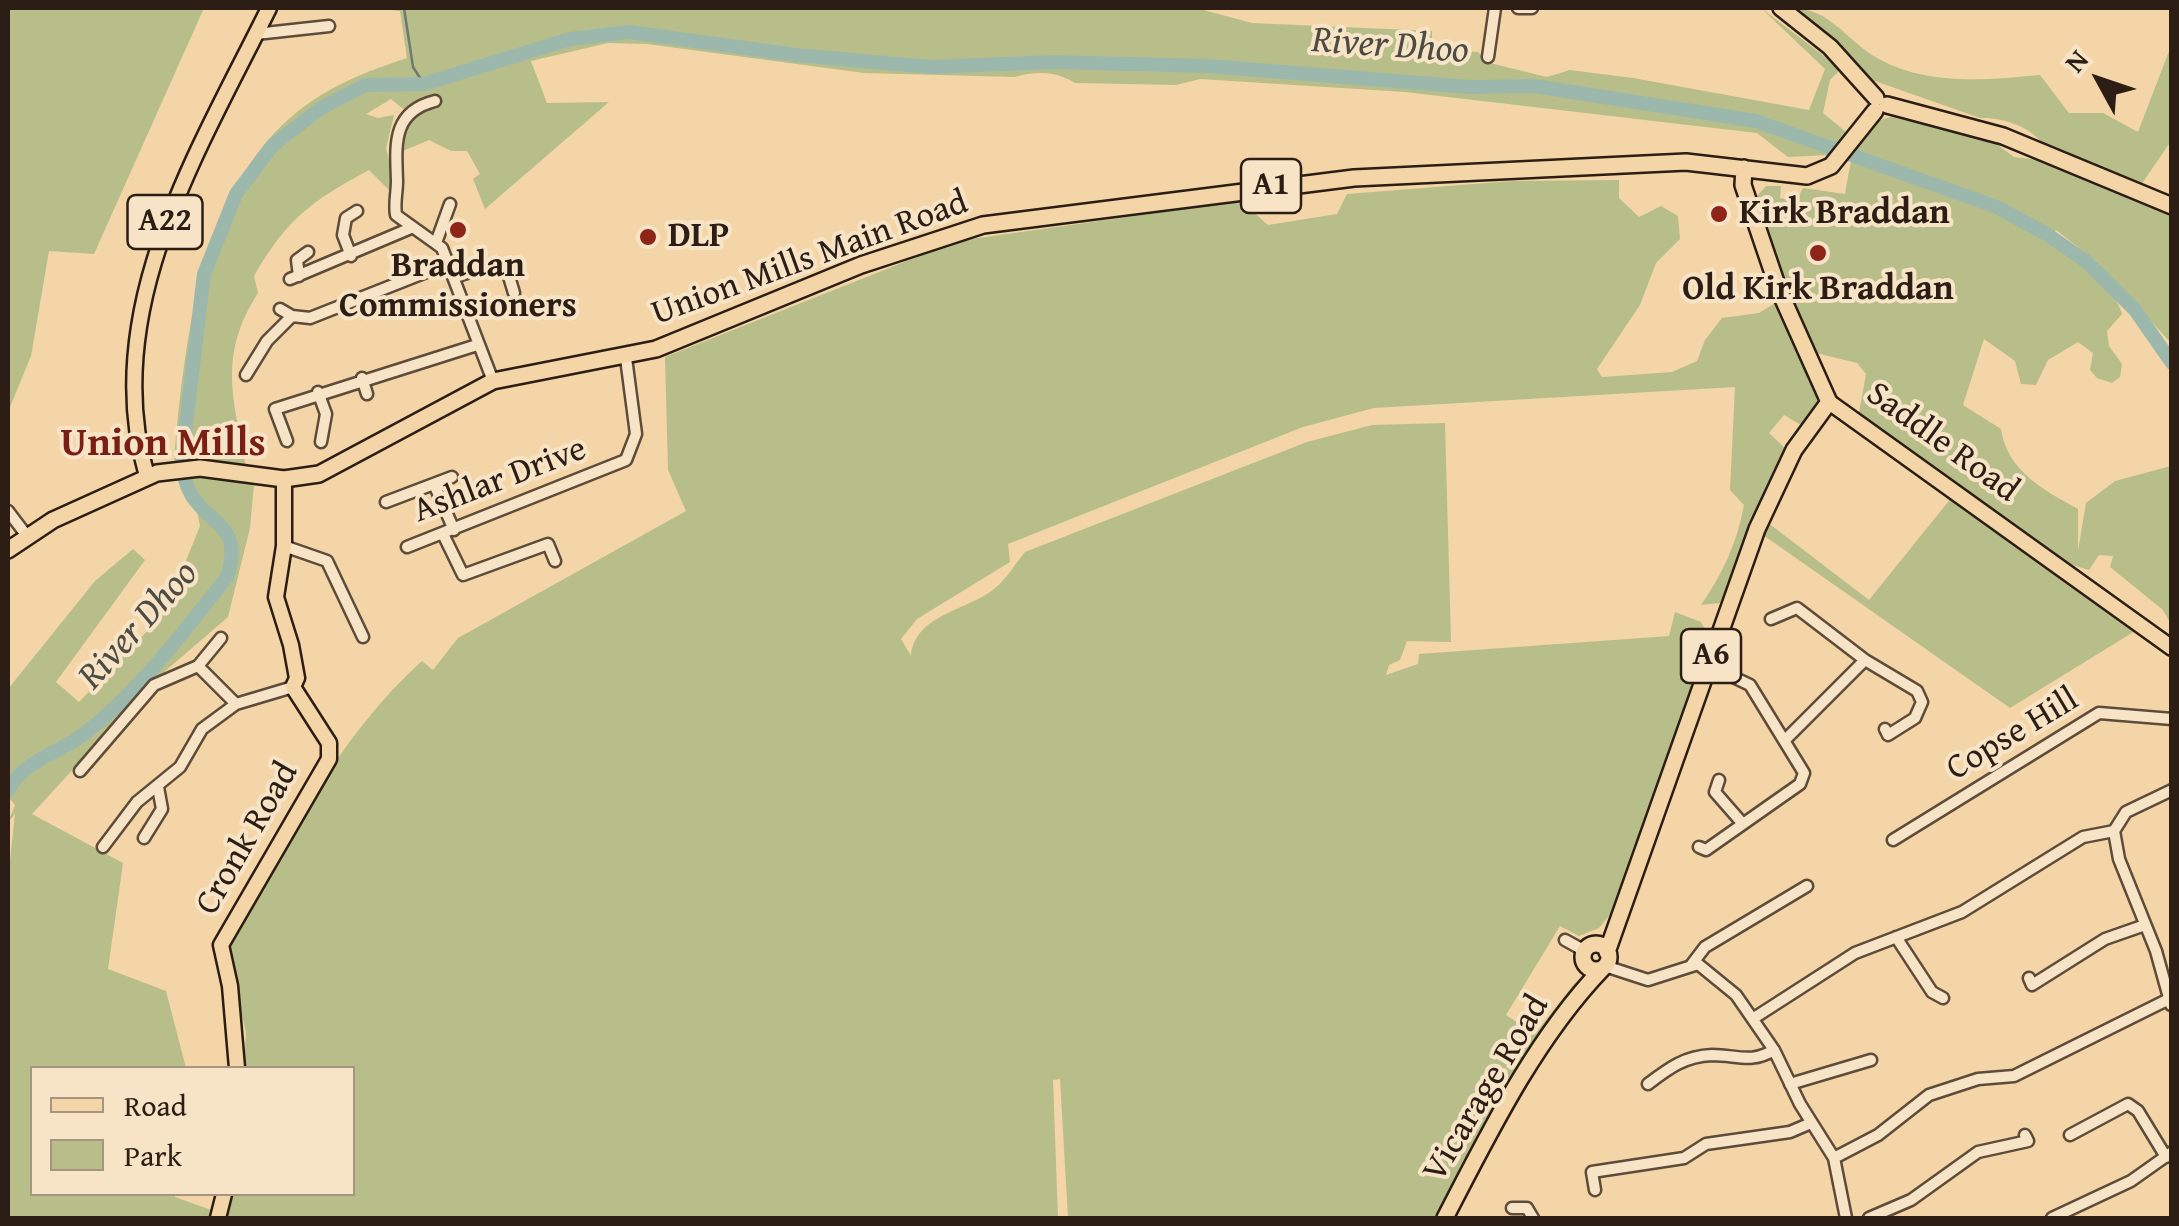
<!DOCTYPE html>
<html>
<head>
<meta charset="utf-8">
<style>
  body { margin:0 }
  #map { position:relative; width:2179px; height:1226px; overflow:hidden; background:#f3d5a7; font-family:"Gentium Book Plus",serif }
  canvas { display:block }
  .frame { position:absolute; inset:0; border:10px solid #2c1e15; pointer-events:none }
  .legend { position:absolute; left:30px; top:1066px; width:325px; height:130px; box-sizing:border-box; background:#f7e4c6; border:2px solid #a6957f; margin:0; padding:12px 18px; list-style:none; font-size:30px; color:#2c1e15 }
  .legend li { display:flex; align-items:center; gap:20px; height:50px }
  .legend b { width:50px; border:2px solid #a6957f }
  .north { position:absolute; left:2049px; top:30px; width:100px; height:100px; -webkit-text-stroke:8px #f7e4c6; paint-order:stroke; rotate:310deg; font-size:28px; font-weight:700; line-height:40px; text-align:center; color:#2c1e15 }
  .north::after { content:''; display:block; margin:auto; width:35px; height:45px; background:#2c1e15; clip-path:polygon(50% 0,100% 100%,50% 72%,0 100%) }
</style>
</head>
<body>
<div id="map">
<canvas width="2179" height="1226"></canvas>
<div class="frame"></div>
<ul class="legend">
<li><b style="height:12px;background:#f3d5a7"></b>Road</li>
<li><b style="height:28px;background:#b8be89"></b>Park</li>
</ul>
<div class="north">N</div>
</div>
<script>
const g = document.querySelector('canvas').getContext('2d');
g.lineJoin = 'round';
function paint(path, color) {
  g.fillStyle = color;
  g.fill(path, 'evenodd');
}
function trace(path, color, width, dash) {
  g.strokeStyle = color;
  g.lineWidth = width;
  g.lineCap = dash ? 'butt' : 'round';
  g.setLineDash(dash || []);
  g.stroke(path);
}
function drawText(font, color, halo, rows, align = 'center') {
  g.font = font + ' "Gentium Book Plus",serif';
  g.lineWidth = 8;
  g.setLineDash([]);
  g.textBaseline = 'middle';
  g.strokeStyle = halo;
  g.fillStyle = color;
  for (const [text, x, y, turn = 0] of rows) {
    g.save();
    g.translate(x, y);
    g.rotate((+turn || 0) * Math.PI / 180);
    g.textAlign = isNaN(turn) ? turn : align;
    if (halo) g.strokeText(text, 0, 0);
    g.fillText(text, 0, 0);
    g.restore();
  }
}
const green = new Path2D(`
  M8,8H204L94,254L49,251L31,356L8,412Z
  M376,8H1196L1252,23L1432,31V48L1478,52L1490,63L1547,77L1570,70L1633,78L1809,110L1825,69L1761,8L1841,69L1830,80L1823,113L1846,132L1829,155L1788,157L1757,133L1405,92L1200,79L1176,85L1075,83C1056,71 1036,71 1015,77L864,73L647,44L608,43L531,61L547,103L609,102L485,209L473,179L480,174L467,151H451L429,140L403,151C399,129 414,110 437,109L432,94L403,109L391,99L366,114L378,118L394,115L386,148L394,181L392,193L369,170C310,202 288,218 254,276L258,293C218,355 233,398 246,466L174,460C185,340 200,179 309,103C338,82 374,69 407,58L400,11Z
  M1787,8C1832,7 1843,39 1879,59C1928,86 1987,80 2040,75L2069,113H2103L2138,132L2171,46V141L2141,185L2044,145C2030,126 2002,117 1980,118L1872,80Z
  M1891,117L1991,140L2014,157L2039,160L2171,215V343L2095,260L2056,230L2049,239C2073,258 2114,284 2122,314L2107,331L2109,346L2122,364L2120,377L2112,383L2097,378L2090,370L2093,353L2078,342L2048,360L2036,385L2021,384L2015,361L1984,339L1963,405L2001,429C2007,471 2044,490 2078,509V551L2086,503L2115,481L2171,466V624L2163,610L2110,567L2113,556L2099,555L2089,570L2066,563L1859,413L1866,374L1857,363L1816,353L1781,286L1757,196L1766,186H1781L1780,198L1796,201L1803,188L1845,194C1851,163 1853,124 1891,117Z
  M1619,180V198L1639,217L1661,206L1678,216L1680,239L1656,263L1640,305L1597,369L1602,377L1672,372L1697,361L1705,340L1722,318L1759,313L1777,302L1816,383L1819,403L1801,425L1784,415L1769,433L1788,451L1720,603L1701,605C1723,573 1737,543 1744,505L1730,490L1735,387L1374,408L1303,427L1008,544L1010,562L917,619L901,639L911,656C915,614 967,611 994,589C1006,580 1015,564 1025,552L1307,442L1372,425L1445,423L1451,642L1407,641L1400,660L1389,665L1386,675L1418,664L1419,654L1669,636L1675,612L1701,622L1710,638L1704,664L1617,906L1599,928L1579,936L1560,926L1506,1015L1535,1034L1577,980L1439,1218H1068L1060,1079L1053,1080L1058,1218H224L232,1194H352V1068H244L246,1033L227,946C285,846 335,739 422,661L433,670L458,638L686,511L668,470L665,357L957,241L1241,201L1268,225L1337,214L1347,194L1512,181Z
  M190,477L254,484L250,528L228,617L156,679L32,814L123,863L108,969L166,991L186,1068H32V1194H175V1197L214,1211L212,1218H8V879L15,814L8,822L15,805L11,800L8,802V689L95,581L133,549L145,560L56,682L79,702L157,621L175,588L200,526Z
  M1952,497L2135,631L2010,708L1763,535L1767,522L1869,600Z`);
const stream = new Path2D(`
  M404,8L413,67L424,84`);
const river = new Path2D(`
  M8,790C25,760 55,755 81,736C137,695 184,631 227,577C249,508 183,530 182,457L204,274L236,194L273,145L321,108L366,85L424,84L570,39L629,32L796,55L931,67L1052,62L1208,66L1470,87L1534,86L1756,121L1997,207L2048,235L2087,262L2135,310L2172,363`);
const minor = new Path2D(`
  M1518,8H1532
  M256,34L329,26
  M1488,57L1495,8
  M435,101C391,112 396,146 397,181C397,193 394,203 396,215L442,248L493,381
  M437,240L450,204
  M351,256L343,235L346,218L357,211
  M299,276L297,260L308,252
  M454,277L498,263L507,270L514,293
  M290,279L411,228
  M280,309L292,316L310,318L449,263
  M246,375L267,341L292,316
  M362,378L367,394
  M318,392L326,414L321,442
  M287,441L275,409L477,345
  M434,484L454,530
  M386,502L452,477
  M8,511L27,536
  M443,534L463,575L548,544L555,561
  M284,546L327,561L363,637
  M407,547L626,460L636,434L626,358
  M1771,619L1797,608L1865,660
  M198,666L221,638
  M1785,740L1865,660L1917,691L1922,702L1915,718L1888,735L1885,729
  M80,771L154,685L198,666L236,704L293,687
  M1719,780L1715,792L1743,824
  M144,838L162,809L158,787
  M1893,840L2099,713L2172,719
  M103,847L137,802L180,767L202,729L236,704
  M1699,847L1706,850L1800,784L1804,773L1750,685L1708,665
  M1896,937L1932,992L1943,998
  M1565,940L1585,951
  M1692,964L1705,947L1807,886
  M1605,966L1648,980L1698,964L1736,995L1774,1050L1800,1104L1834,1158L1846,1218
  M2029,978L2032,985L2105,939L2145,925
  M2171,1005L2156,951L2119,859L2114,831L2126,812L2172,790
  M1754,1018L1855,953L1962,912L2083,837L2114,831
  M1648,1084C1669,1068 1685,1056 1712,1055C1737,1055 1751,1064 1774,1050
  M1790,1084L1871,1060
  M2070,1135L2128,1104L2138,1111L2166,1157
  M1834,1158L1878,1135L1929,1095L1978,1079L2014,1076L2169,999
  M1595,1190L1592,1172L1684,1158L1706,1144L1790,1132L1811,1123
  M1512,1208H1527L1533,1218
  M1869,1218L1911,1200L1978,1152L2028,1141L2025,1135
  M2052,1218L2131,1181L2172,1152`);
const major = new Path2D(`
  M1829,402L2172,648
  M147,476C98,311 199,150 269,8
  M237,1068L230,986L221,945L329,759V743L293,687L297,678L291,645L276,597L284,546V479
  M218,1218L224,1194`);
const highway = new Path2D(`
  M1781,8L1830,47L1876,98
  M1887,105L2003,136L2172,206
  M8,550L53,520L157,473L200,468L284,479L319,474L493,381L656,349L861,265L983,225L1354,178L1686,162L1807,176L1831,166L1875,111
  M1583 957a13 13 0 1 1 26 0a13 13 0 1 1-26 0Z
  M1607,952L1757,529L1794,450L1829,402L1778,288L1743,185L1744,168
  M1445,1218C1489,1133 1535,1039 1602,969`);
const markers = [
  [1719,214,10,"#8f2418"],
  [458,230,10,"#8f2418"],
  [648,237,10,"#8f2418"],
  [1818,253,10,"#8f2418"]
];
const shields = [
  [1271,186,60],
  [165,222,75],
  [1711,656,60]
];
const shieldNames = [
  ["A1",1271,186],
  ["A22",165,222],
  ["A6",1711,656]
];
const poiNames = [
  ["Kirk Braddan",1739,214],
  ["DLP",668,237],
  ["Braddan",458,267,"center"],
  ["Commissioners",458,307,"center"],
  ["Old Kirk Braddan",1818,290,"center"]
];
const streetNames = [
  ["Union Mills Main Road",810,259,-20],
  ["Saddle Road",1942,443,36],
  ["Ashlar Drive",500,481,-21],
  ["Copse Hill",2013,735,-31],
  ["Cronk Road",248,839,-60],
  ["Vicarage Road",1487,1089,-59]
];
const waterNames = [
  ["River Dhoo",1390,47,4],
  ["River Dhoo",139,626,-48]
];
const quarterNames = [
  ["Union Mills",163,445]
];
paint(green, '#b8be89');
trace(stream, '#6f7a70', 2.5);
trace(river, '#9cb8ac', 14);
trace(minor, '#5e4c3a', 15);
trace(major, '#2c1e15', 19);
trace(highway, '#2c1e15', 20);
trace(minor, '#f7e4c6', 10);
trace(major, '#f3d5a7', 14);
trace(highway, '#f3d5a7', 15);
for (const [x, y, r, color] of markers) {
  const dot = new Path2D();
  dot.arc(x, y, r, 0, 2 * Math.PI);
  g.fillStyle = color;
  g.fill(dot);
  trace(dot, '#f7e4c6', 4);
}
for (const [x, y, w] of shields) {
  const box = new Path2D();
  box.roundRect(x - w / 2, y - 27, w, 54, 8);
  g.fillStyle = '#f7e4c6';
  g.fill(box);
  trace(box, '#2c1e15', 2.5);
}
drawText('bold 32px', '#2c1e15', null, shieldNames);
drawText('bold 35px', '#2c1e15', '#f7e4c6', poiNames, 'left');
drawText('35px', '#2c1e15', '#f7e4c6', streetNames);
drawText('italic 38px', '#4e4c42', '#f7e4c6', waterNames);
drawText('bold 40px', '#7a1f14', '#f7e4c6', quarterNames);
</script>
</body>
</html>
